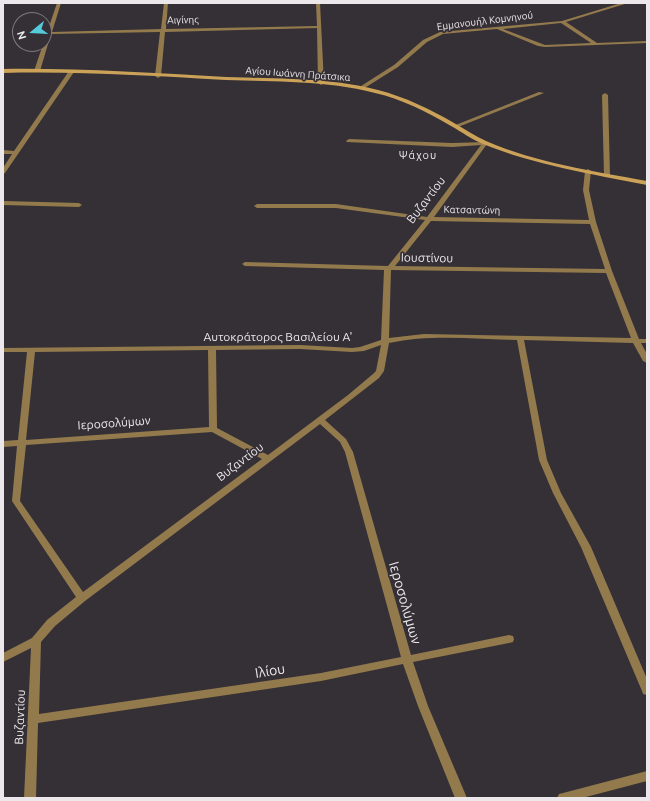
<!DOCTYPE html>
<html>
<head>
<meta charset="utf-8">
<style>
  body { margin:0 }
  #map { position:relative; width:650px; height:801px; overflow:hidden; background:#353036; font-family:Ubuntu,sans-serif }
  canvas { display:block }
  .frame { position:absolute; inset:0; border:4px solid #ebe7eb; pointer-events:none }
  .north { position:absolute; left:12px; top:12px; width:40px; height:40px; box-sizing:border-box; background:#353036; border:1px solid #7e797e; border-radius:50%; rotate:252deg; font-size:11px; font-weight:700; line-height:16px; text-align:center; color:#ebe7eb }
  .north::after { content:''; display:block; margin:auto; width:14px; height:18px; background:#53cbdb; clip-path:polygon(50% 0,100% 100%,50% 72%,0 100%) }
</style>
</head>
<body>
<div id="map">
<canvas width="650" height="801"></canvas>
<div class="frame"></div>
<div class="north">N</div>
</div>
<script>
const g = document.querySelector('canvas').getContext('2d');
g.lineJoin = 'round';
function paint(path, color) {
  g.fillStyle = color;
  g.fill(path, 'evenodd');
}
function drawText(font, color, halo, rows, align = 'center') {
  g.font = font + ' Ubuntu,sans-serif';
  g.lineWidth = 3.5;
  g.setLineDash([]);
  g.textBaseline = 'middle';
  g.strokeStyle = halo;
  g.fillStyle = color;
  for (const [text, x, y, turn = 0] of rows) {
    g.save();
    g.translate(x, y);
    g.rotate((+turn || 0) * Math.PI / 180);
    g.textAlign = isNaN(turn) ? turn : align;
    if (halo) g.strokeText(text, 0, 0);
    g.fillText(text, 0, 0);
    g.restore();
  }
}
const street = new Path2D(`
  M57,3H61L52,32L161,29L164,3H168L166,29L317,26L316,3H320L324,83L321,85L318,83L317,28L165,32L161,76L158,78L155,76L160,32L51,34L40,71L35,72L34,71Z
  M621,3H628L566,22L597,43L647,41V43L545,47L538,46L497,29L443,34L427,42L398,67L363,89L358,88L394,65L423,40L440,32L562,21ZM561,23L591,43L545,45L503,29Z
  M69,71L74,72L5,173L3,174V168L12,154H3V150L14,151Z
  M539,92L544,93L458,127L453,126Z
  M605,93L608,95L610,175L607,177L604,175L602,95Z
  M349,139L452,143L487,142V144L434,217L589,220L583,190L585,171L588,169L591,171L589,190L596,222L612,271L639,339H647V343H641L647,354V363L643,361L633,343L524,340L547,460L561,493L591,547L647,679V695L643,694L642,691L581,547L553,493L539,460L517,340C475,339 430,334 389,343L384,371L379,378L325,420L346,439L353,452L411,655L509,635L513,636L514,639L513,642L509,643L413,662L428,706L467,798H455L418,706L403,664L321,681L38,723L36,798H24L31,648L3,662V653L32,638L47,620L76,597L12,501L17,446L3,447V441L18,440L27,352H3V348L300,345L352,348L360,347L381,340L384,270L245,266L242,264L245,262L388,266L425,220L336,208H257L254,206L257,204H336L427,217L481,145L452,147L347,142L346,141ZM431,221L590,224L605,269L395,266ZM391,270L606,273L631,338L424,334L389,338ZM381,345L376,371L373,374L348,395L268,455L217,428L216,350L300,349L352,352L364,351ZM208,350L209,427L26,440L35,352ZM320,424L340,442L345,452L401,657L321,673L39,714L41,642L55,626L85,601ZM212,432L262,459L83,592L20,501L26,445Z
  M3,201L79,203L82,205L79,207L3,205Z
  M647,771V781L582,798H557L559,794L563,793Z`);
const secondary = new Path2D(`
  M3,69C77,68 151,73 226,77C276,79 329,77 378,90C405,97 430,109 454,123C465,129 475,136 486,141C537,163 593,171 647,181V185C591,174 535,165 483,144C471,139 462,132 451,126C427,112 402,99 375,93C326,80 275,82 226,80C152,76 77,71 3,73Z`);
const farStreetnames = [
  ["Αιγίνης",183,20,-1],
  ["Εμμανουήλ Κομνηνού",485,21,-7],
  ["Αγίου Ιωάννη Πράτσικα",298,74,4],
  ["Κατσαντώνη",472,210,1]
];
const farNeighbourhoodnames = [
  ["Ψάχου",418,155]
];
const streetNames = [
  ["Βυζαντίου",426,200,-53],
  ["Ιουστίνου",427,258,1],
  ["Αυτοκράτορος Βασιλείου A'",278,337],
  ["Ιεροσολύμων",114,423,-4],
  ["Βυζαντίου",240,462,-37],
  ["Βυζαντίου",20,717,-88]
];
const nearStreetnames = [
  ["Ιεροσολύμων",405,603,74],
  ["Ιλίου",270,671,-9]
];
paint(street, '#937a4d');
paint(secondary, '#cba258');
drawText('10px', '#ebe7eb', '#353036', farStreetnames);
g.letterSpacing = '1px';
drawText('11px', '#ebe7eb', '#353036', farNeighbourhoodnames);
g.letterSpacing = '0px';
drawText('12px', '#ebe7eb', '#353036', streetNames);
drawText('14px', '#ebe7eb', '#353036', nearStreetnames);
</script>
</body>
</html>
